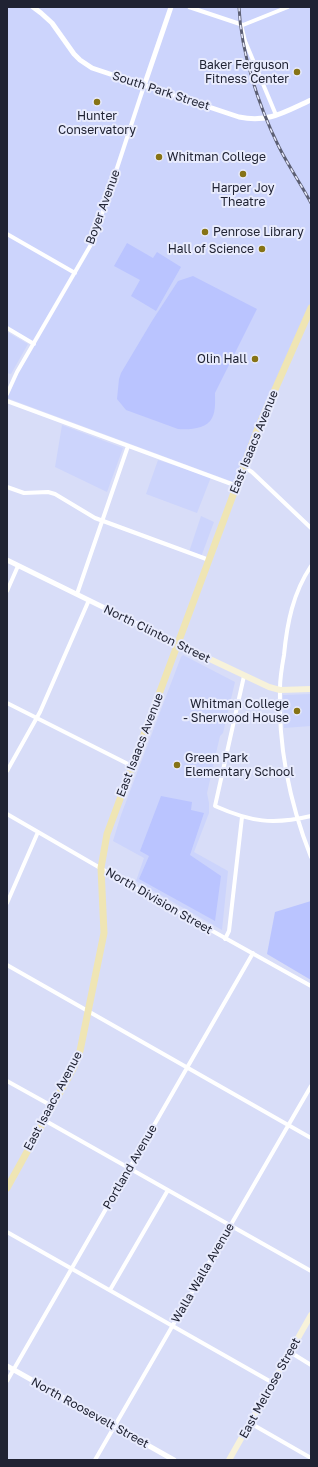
<!DOCTYPE html>
<html>
<head>
<meta charset="utf-8">
<style>
  body { margin:0 }
  #map { position:relative; width:318px; height:1467px; overflow:hidden; background:#d8ddf8; font-family:"Golos Text",sans-serif }
  canvas { display:block }
  .frame { position:absolute; inset:0; border:8px solid #202333; pointer-events:none }
</style>
</head>
<body>
<div id="map">
<canvas width="318" height="1467"></canvas>
<div class="frame"></div>
</div>
<script>
const g = document.querySelector('canvas').getContext('2d');
g.lineJoin = 'round';
function paint(path, color) {
  g.fillStyle = color;
  g.fill(path, 'evenodd');
}
function trace(path, color, width, dash) {
  g.strokeStyle = color;
  g.lineWidth = width;
  g.lineCap = dash ? 'butt' : 'round';
  g.setLineDash(dash || []);
  g.stroke(path);
}
function drawText(font, color, halo, rows, align = 'center') {
  g.font = font + ' "Golos Text",sans-serif';
  g.lineWidth = 4;
  g.setLineDash([]);
  g.textBaseline = 'middle';
  g.strokeStyle = halo;
  g.fillStyle = color;
  for (const [text, x, y, turn = 0] of rows) {
    g.save();
    g.translate(x, y);
    g.rotate((+turn || 0) * Math.PI / 180);
    g.textAlign = isNaN(turn) ? turn : align;
    if (halo) g.strokeText(text, 0, 0);
    g.fillText(text, 0, 0);
    g.restore();
  }
}
const built = new Path2D(`
  M7,7H311V307L233,482L7,398V394L34,344L7,327Z
  M7,332L28,344L11,374L7,373Z
  M62,425L123,448L107,492L55,467Z
  M158,460L211,477L197,513L146,494Z
  M201,516L214,522L201,557L189,552Z
  M183,655L235,682L223,733L220,736L207,793L209,803V813L194,852L228,871L222,930L136,881L144,858L113,841L121,815L181,657Z
  M311,694V726L284,728L283,695Z`);
const green = new Path2D(`
  M127,243L153,258L157,252L181,267L156,311L131,296L140,280L114,266Z
  M193,276L257,309L215,393C215,400 216,411 212,418C207,429 189,430 178,429L126,410L117,399L119,379L121,373L152,321L178,281Z
  M161,796L192,802L191,810L204,813L190,855L221,876L215,921L139,879L149,856L140,851Z
  M311,901V980L267,954L275,912Z`);
const minor = new Path2D(`
  M189,7L243,25L288,7
  M241,25L245,41L276,115
  M7,234L75,273
  M7,328L34,344
  M7,394L17,372L93,241L144,86
  M7,401L237,486
  M244,467L252,472L311,528
  M7,487L24,493L48,492L55,494L95,518L209,560
  M311,566C293,593 287,623 284,655C282,666 280,677 280,688C278,745 290,804 311,857
  M7,591L18,566
  M77,594L128,446
  M244,676L215,806C251,822 273,825 311,816
  M7,703L132,766
  M7,771L40,712L89,600
  M7,814L114,876L311,986
  M7,903L38,832
  M225,939L229,931L242,817
  M7,965L311,1138
  M7,1081L52,1106
  M44,1120L311,1271
  M7,1232L273,1383
  M110,1290L168,1190
  M290,1352L311,1365
  M7,1381L253,953
  M250,1423L311,1458
  M95,1460L311,1086`);
const tertiary = new Path2D(`
  M33,7L41,13L52,23L74,54L80,60L92,68L239,117C269,123 284,112 311,100
  M144,86L171,7
  M7,560L178,644
  M7,1366L174,1460`);
const secondary = new Path2D(`
  M178,644L269,687L280,690L311,689
  M229,1460L311,1315`);
const primary = new Path2D(`
  M7,1188L74,1067L80,1051L104,933L101,868L107,834L258,428L311,308`);
const rail = new Path2D(`
  M239,7C241,53 259,107 279,147C289,167 301,184 311,203`);
const markers = [
  [297,72,4,"#867315"],
  [97,102,4,"#867315"],
  [159,157,4,"#867315"],
  [243,174,4,"#867315"],
  [205,232,4,"#867315"],
  [262,249,4,"#867315"],
  [255,359,4,"#867315"],
  [297,711,4,"#867315"],
  [177,765,4,"#867315"]
];
const poiNames = [
  ["Baker Ferguson",289,65],
  ["Fitness Center",289,79],
  ["Hunter",97,116,"center"],
  ["Conservatory",97,130,"center"],
  ["Whitman College",167,157,"left"],
  ["Harper Joy",243,188,"center"],
  ["Theatre",243,202,"center"],
  ["Penrose Library",213,232,"left"],
  ["Hall of Science",254,249],
  ["Olin Hall",247,359],
  ["Whitman College",289,704],
  ["- Sherwood House",289,718],
  ["Green Park",185,758,"left"],
  ["Elementary School",185,772,"left"]
];
const streetNames = [
  ["South Park Street",161,91,18],
  ["Boyer Avenue",103,207,-70],
  ["East Isaacs Avenue",254,442,-68],
  ["North Clinton Street",157,634,26],
  ["East Isaacs Avenue",140,745,-69],
  ["North Division Street",159,901,30],
  ["East Isaacs Avenue",53,1101,-62],
  ["Portland Avenue",130,1167,-60],
  ["Walla Walla Avenue",203,1273,-60],
  ["East Melrose Street",270,1388,-61],
  ["North Roosevelt Street",90,1413,29]
];
paint(built, '#ccd4fc');
paint(green, '#bac4ff');
trace(minor, '#fff', 4);
trace(tertiary, '#fff', 5);
trace(secondary, '#f7f2da', 6);
trace(primary, '#efe5b4', 7);
trace(rail, '#5c5f73', 3);
trace(rail, '#e8ebfd', 1.5, [4.5]);
for (const [x, y, r, color] of markers) {
  const dot = new Path2D();
  dot.arc(x, y, r, 0, 2 * Math.PI);
  g.fillStyle = color;
  g.fill(dot);
  trace(dot, '#e8ebfd', 1.5);
}
drawText('12px', '#202333', '#e8ebfd', poiNames, 'right');
drawText('12px', '#202333', '#e8ebfd', streetNames);
</script>
</body>
</html>
